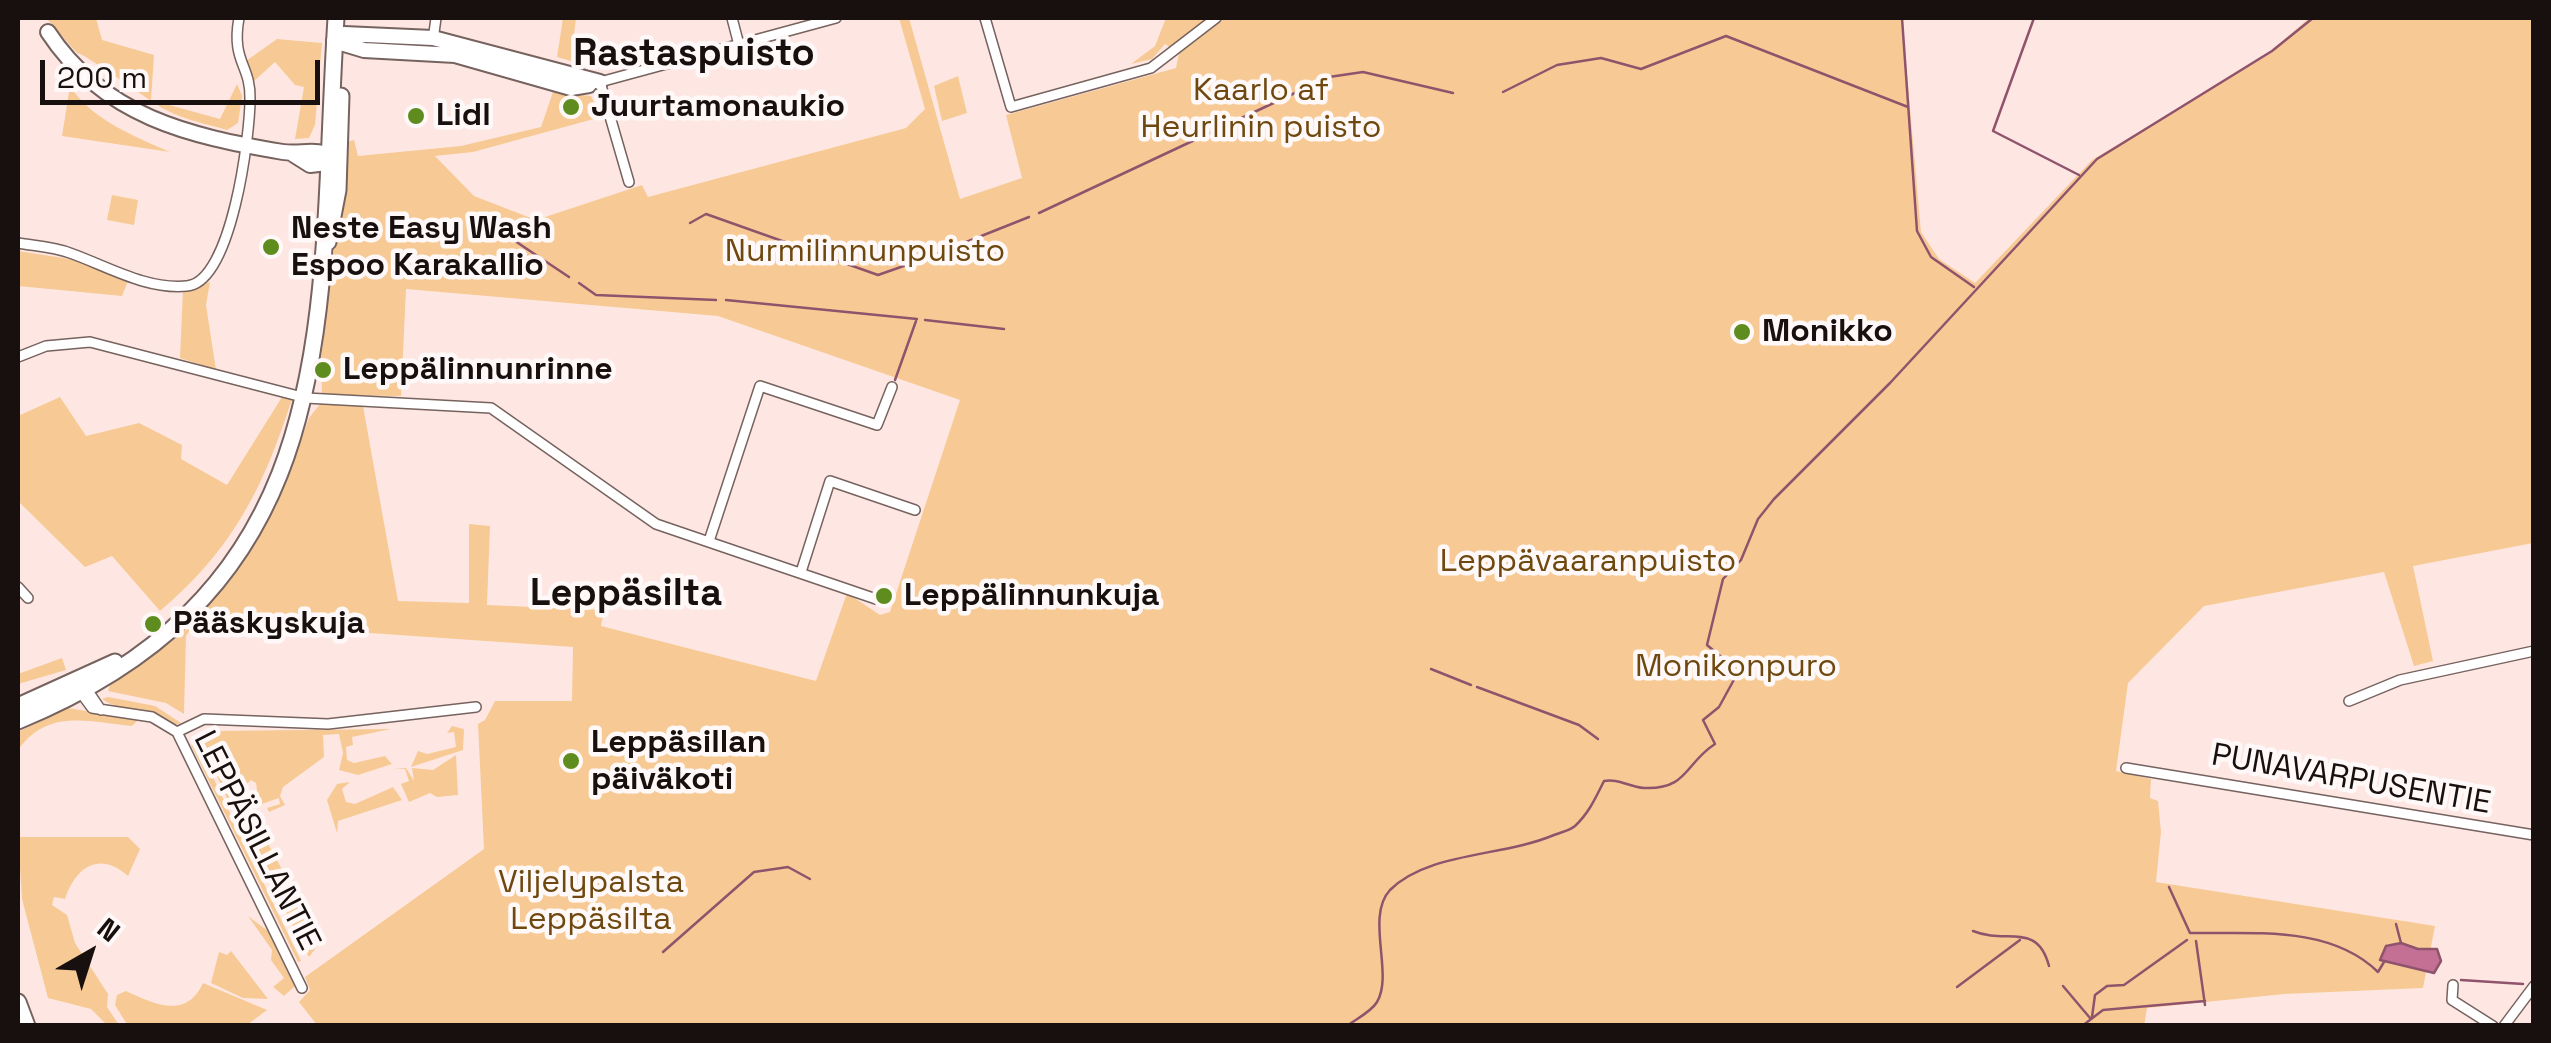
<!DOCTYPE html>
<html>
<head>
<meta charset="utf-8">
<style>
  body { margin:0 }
  #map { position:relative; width:2551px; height:1043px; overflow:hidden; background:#fee7e2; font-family:"Space Grotesk",sans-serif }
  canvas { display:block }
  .frame { position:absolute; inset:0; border:20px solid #18100e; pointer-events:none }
  .north { position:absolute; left:40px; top:903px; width:100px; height:100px; -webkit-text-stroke:8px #fef9f8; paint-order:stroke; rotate:39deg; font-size:28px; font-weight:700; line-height:40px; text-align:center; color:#18100e }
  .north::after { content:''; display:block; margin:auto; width:35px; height:45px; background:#18100e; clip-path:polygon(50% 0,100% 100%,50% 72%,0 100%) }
  .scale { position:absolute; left:40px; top:60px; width:280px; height:45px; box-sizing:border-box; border:5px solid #18100e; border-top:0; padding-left:12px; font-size:30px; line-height:35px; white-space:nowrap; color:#18100e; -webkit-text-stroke:8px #fef9f8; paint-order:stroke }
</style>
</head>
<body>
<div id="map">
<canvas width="2551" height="1043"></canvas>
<div class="frame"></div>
<div class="north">N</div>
<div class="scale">200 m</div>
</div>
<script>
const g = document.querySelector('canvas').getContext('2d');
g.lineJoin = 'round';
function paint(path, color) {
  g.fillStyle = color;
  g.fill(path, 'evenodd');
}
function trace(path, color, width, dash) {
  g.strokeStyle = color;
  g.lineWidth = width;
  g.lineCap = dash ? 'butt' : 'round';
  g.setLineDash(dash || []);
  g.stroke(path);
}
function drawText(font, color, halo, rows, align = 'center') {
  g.font = font + ' "Space Grotesk",sans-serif';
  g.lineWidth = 9;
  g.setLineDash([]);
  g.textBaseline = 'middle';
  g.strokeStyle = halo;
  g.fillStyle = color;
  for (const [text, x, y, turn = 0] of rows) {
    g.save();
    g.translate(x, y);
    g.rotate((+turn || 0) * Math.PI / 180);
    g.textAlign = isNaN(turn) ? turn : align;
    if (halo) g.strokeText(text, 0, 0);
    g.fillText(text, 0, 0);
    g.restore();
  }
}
const green = new Path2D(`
  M46,18H96L102,40L154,55L151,100L220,119L237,84L242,96L238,123L227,130C207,124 185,120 166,110C149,101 86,54 77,53Z
  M563,18H576L571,61L557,57Z
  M899,18H909L960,199L1022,178L1006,115L1176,68L1179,53L1165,44L1152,59L1131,64L1155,46L1166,18H1902L1921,232L1939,259L1975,283L2092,160L2267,55L2309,18H2533V543L2413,566L2433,661L2414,666L2384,572L2204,606L2128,683L2116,771L2151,779L2150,798L2158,801L2161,832L2156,882L2435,926L2423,988L2284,994L2147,1008L2144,1026L317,1025L299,1002L310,990L305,977L484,849L478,724L485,720L495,701H572L573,647L196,621L186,636L184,714L166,703L108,691L111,682L172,641L250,549L275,508L309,418L320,404L363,406L398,601L469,603V524L490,526L487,605L604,610L601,626L816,681L847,593L880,615L890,612L960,400L718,316L406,289L401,396L322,395L321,359L347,142L354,140L358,156L461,146L541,127L553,92L591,96L601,117L473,152L435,156L474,196L536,220L642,185L648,197L906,128L925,109Z
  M277,39L322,43L315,125L309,138L295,139L304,87L295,85L275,62L253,82L246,61Z
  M958,76L967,113L942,121L934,86Z
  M70,86C92,120 134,136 170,152L62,136Z
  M112,195L138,200L134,225L107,220Z
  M18,251L70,259L128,281L122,296L18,286Z
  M210,282L206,305L216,370L180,358L183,289Z
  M60,397L86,436L139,423L182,445L181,459L227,485L282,397L292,399C263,489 233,549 160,611L112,556L85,567L18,501V416Z
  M62,658L66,670L18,684V674Z
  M108,697L155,706L181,723L174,725C151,709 119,712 102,699Z
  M67,708L139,719L132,726C88,722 48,708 18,750V732Z
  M452,726L464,729L463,750L411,767L418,751L427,754L456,747L454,732L447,733Z
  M391,729L352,737L353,745L346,747L347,760L354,763L385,756L392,764L358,775L339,770L343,753L339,734L323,735L324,757L283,787L280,796L285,805L269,812L267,808L280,804L279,798L259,805L256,783L251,780L242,789L243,805L232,809L201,741L206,732L213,731Z
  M196,742L301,961L298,962L191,745Z
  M456,755L458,795L437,797L430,793L409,802L401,784L409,781L405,769L394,768H406L414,781L412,768L433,770Z
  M350,782L342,789L346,802L355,804L393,787L402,800L338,821L337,833L327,800L337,784Z
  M254,818L321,941L309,957L239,823Z
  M18,837H128L140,849L128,876C100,851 76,866 65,899L54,897L52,905L67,915L75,943L108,994L107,1007L119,1025H107L91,1009L48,998L22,899Z
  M248,916L268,931L295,986L284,996L273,987L284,978L271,960L272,950Z
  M231,951L268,999L243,998L211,983L219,952L227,955Z
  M203,983L267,1010L247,1025L128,1026L115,1005L117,995L126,991C154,1004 186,1020 203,983Z`);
const water = new Path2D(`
  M2401,943L2418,949H2437L2441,961L2434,973L2380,960L2386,946Z`);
const stream = new Path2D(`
  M1902,18L1917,231L1931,257L1974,287
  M2034,18L1993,131L2079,175
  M1503,92L1557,65L1601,58L1641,69L1726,36L1908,107
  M1039,213L1329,77L1363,72L1453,93
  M479,217L497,228
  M690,223L706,214L878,275L918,261
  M509,237L569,277
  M921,260L1029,217
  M579,283L596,295L716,300
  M726,300L917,319
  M925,320L1004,329
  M895,380L916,321
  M1431,669L1471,685
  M1477,687L1579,725L1598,739
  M2169,887L2190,933C2254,934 2330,925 2378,972L2384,962
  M2396,924L2401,943
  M1973,931C2007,945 2037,921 2049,966
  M2196,941L2205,1005
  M663,952L754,872L788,867L810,879
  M2461,980L2523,984
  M2063,986L2090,1018
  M1957,987L2020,940
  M2092,1017L2095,995L2107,986L2124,985L2187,940
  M1347,1026C1356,1019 1371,1012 1377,1002C1394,974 1365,917 1390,890C1428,852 1502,857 1554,835C1561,832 1569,831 1575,826C1589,813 1596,797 1604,781C1618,778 1629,787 1644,788C1688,790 1685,763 1715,744L1703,720L1719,707L1736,676L1731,665L1707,645L1723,579L1741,560L1758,519L1774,499L1890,383L2097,159L2272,51L2313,18
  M2082,1026L2103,1010L2205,1001`);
const street = new Path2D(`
  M732,18L739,45
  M985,18L1011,107L1151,68L1216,18
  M433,40L436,18
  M629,182L600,82L836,18
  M18,243C35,246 54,247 70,253C107,266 146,290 187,286C232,282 250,135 250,99C251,65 231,62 239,18
  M18,357L46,346L90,342L306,398L491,408L656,524L876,599
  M709,541L760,386L877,425L892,387
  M801,572L830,481L915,510
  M18,587L28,598
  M84,685L101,710
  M78,689L92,708L152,717L177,732L302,988
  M2349,701L2400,680L2534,651
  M177,732L204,719L328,724L476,707
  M2126,768L2534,835
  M2453,985L2452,1000L2493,1026
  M2504,1026L2534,986`);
const secondary = new Path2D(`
  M48,32C104,117 189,136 283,152C302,155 317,146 335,159
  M334,41L344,34L433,38L600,82
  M334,41L364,50L455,55L571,88L589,85
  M291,153L310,165L336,162`);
const primary = new Path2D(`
  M328,242L338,190L341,96
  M18,706L115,662
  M18,721C350,585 317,318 336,18
  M18,1002L27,1026`);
const markers = [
  [571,107,10,"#5f8c1e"],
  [416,116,10,"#5f8c1e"],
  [271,247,10,"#5f8c1e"],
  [1742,332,10,"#5f8c1e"],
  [323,370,10,"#5f8c1e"],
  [884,596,10,"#5f8c1e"],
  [153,624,10,"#5f8c1e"],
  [571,761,10,"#5f8c1e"]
];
const parkNames = [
  ["Kaarlo af",1261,91],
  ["Heurlinin puisto",1261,128],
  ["Nurmilinnunpuisto",865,252],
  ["Leppävaaranpuisto",1588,562],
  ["Monikonpuro",1736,667],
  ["Viljelypalsta",591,883],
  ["Leppäsilta",591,920]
];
const poiNames = [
  ["Juurtamonaukio",591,107],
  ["Lidl",436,116],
  ["Neste Easy Wash",291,229],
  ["Espoo Karakallio",291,266],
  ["Monikko",1762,332],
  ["Leppälinnunrinne",343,370],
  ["Leppälinnunkuja",904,596],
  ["Pääskyskuja",173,624],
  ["Leppäsillan",591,743],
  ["päiväkoti",591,780]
];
const streetNames = [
  ["PUNAVARPUSENTIE",2351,780,10],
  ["LEPPÄSILLANTIE",256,841,63]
];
const quarterNames = [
  ["Rastaspuisto",694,55],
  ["Leppäsilta",626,595]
];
paint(green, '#f7ca95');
paint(water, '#c47095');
trace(water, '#90536c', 2.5);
trace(stream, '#90536c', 2.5);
trace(street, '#76625e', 12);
trace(secondary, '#76625e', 18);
trace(primary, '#76625e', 19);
trace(street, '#fff', 9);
trace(secondary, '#fff', 14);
trace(primary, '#fff', 15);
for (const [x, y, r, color] of markers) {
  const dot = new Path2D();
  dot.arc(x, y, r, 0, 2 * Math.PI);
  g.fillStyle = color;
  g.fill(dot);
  trace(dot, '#fef9f8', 4);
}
drawText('32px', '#6e480e', '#fef9f8', parkNames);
drawText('bold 32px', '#18100e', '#fef9f8', poiNames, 'left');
drawText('32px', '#18100e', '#fef9f8', streetNames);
drawText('bold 38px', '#18100e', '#fef9f8', quarterNames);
</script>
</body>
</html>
